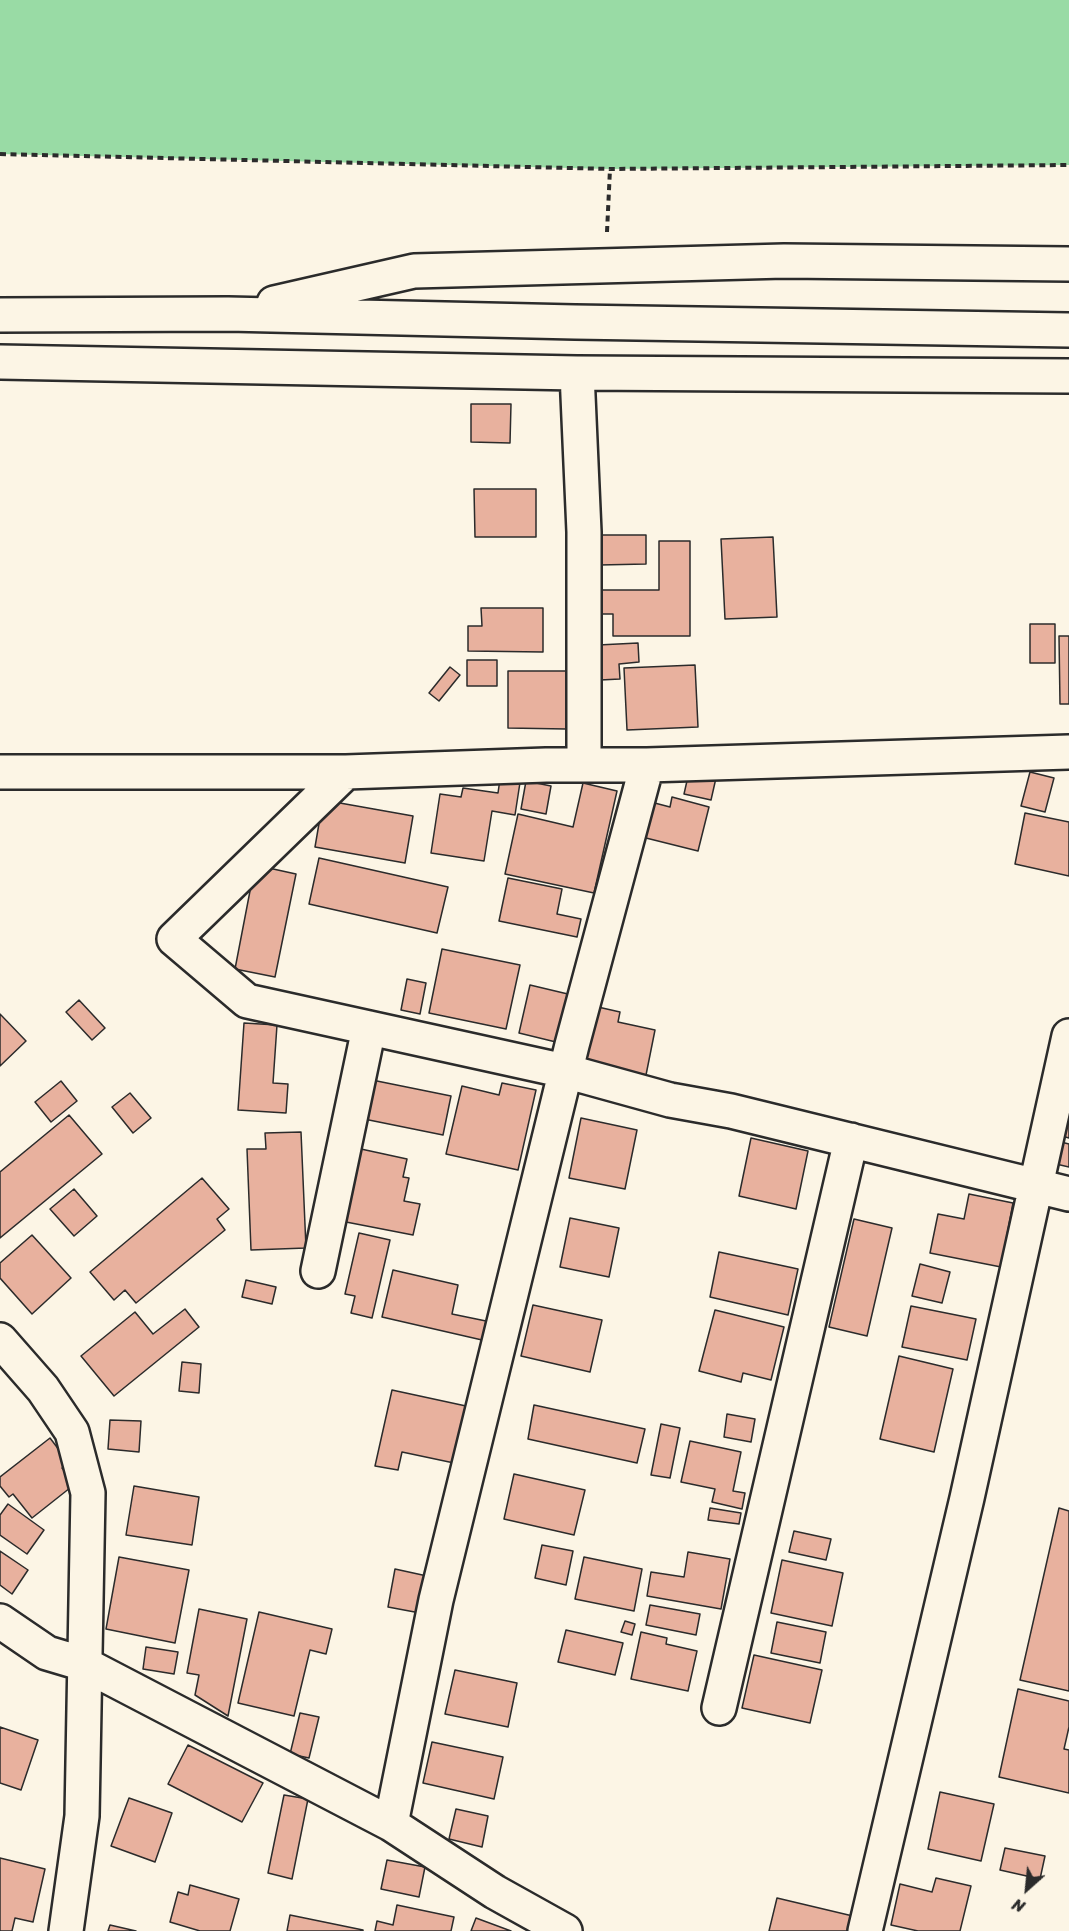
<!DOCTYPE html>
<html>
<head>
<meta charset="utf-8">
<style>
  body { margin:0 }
  #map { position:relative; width:1069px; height:1931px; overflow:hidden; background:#fcf5e5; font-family:Sriracha,sans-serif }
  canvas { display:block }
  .north { position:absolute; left:997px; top:1859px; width:60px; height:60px; -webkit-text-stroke:4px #fcf5e5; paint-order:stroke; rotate:207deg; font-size:16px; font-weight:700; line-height:24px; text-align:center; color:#2b2b2b }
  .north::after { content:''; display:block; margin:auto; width:21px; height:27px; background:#2b2b2b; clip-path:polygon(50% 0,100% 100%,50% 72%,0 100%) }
</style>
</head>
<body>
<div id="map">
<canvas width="1069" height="1931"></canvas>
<div class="north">N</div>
</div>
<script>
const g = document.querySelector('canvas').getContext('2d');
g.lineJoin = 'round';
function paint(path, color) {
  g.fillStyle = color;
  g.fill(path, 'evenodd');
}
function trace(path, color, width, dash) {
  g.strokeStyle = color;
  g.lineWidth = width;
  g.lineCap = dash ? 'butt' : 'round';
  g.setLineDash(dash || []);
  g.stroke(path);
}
const green = new Path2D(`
  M0,0H1069V165L610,169L0,154Z`);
const building = new Path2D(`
  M471,404H511L510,443L471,442Z
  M474,489H536V537H475Z
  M598,535H646V564L599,565Z
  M773,537L777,617L725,619L721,539Z
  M659,541H690V636H613V614H601V590H659Z
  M481,608H543V652L468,651V626H482Z
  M1030,624H1055V663H1030Z
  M1059,636H1069V704H1060Z
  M638,643L639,662L619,664L620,679L600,680L598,645Z
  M467,660H497V686H467Z
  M695,665L698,727L627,730L624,668Z
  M450,667L460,675L439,701L429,693Z
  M508,671H566V729L508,728Z
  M501,772L521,776L515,815L492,811L484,861L431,853L440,794L461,797L463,788L498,793Z
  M689,772L716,778L711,800L684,794Z
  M1030,772L1054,778L1045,812L1021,806Z
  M526,781L551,786L546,814L521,809Z
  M583,783L617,791L594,893L505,874L518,814L573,827Z
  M672,797L709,807L698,851L638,836L647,801L670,807Z
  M323,800L413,816L405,863L315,847Z
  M1025,813L1069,822V876L1015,864Z
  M319,858L448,887L437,933L309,904Z
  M255,865L296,874L275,977L235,969Z
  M508,878L562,889L557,914L581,919L577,937L499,921Z
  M442,949L520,965L506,1029L429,1013Z
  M407,979L426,983L420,1014L401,1010Z
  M530,985L572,995L560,1043L519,1033Z
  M79,1000L105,1028L92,1040L66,1012Z
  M598,1007L620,1012L618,1022L655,1030L646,1075L579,1060Z
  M0,1014L26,1041L0,1066Z
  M244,1023L277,1025L273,1083L288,1084L286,1113L238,1110Z
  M372,1080L451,1096L443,1135L364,1119Z
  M61,1081L77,1101L51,1122L35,1102Z
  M502,1083L536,1090L518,1170L446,1154L462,1086L499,1095Z
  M130,1093L151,1118L133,1133L112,1107Z
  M1069,1093V1138L1059,1135Z
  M69,1115L102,1154L0,1238V1172Z
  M581,1118L637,1130L625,1189L569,1178Z
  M301,1132L306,1248L251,1250L247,1149H266L265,1133Z
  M751,1138L808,1151L796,1209L739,1196Z
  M1061,1142L1069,1144V1167L1056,1164Z
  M361,1149L407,1159L403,1177L409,1178L404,1201L420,1204L413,1235L346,1222Z
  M202,1178L229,1209L217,1219L225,1230L136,1303L125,1290L114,1300L90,1272Z
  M74,1189L97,1216L74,1236L50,1209Z
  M969,1194L1013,1203L1001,1267L930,1253L938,1214L964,1219Z
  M570,1218L619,1228L609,1277L560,1267Z
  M854,1219L892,1228L867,1336L829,1327Z
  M359,1233L390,1240L372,1318L351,1313L355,1296L345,1294Z
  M32,1235L71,1278L32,1314L0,1278V1263Z
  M719,1252L798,1269L788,1315L710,1297Z
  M920,1264L950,1272L942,1303L912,1296Z
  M393,1270L458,1285L452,1314L486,1321L482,1340L382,1317Z
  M246,1280L276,1287L272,1304L242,1297Z
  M533,1305L602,1320L590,1372L521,1356Z
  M911,1306L976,1319L967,1360L902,1347Z
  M185,1309L199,1327L114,1396L81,1356L135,1312L153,1334Z
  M715,1310L784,1327L771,1380L743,1373L741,1382L699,1371Z
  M899,1356L953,1369L934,1452L880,1439Z
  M182,1362L201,1364L199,1393L179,1391Z
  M392,1390L466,1406L454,1463L402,1452L398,1470L375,1466Z
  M534,1405L645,1429L637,1463L528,1439Z
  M727,1414L755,1419L751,1442L724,1437Z
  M110,1420L141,1421L139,1452L108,1449Z
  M661,1424L680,1428L670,1478L651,1475Z
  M50,1438L69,1463L62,1468L75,1484L32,1518L13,1494L9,1497L0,1486V1477Z
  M690,1441L741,1452L733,1491L745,1493L742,1509L712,1502L715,1489L681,1482Z
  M514,1474L585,1490L574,1535L504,1519Z
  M134,1486L199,1497L192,1545L126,1535Z
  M8,1504L44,1530L27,1554L0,1535V1515Z
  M710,1508L741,1513L739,1524L708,1520Z
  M1059,1508L1069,1511V1691L1020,1680Z
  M794,1531L831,1539L826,1560L789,1552Z
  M542,1545L573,1551L566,1585L535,1578Z
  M0,1551L28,1570L12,1594L0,1585Z
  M688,1552L730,1559L721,1609L647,1596L651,1572L684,1577Z
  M119,1557L189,1570L175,1643L106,1629Z
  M584,1557L642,1569L634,1611L575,1599Z
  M782,1560L843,1573L832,1626L771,1613Z
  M395,1569L427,1576L420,1613L388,1607Z
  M650,1605L700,1614L696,1635L646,1625Z
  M199,1609L247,1619L228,1716L195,1695L199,1675L187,1673Z
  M259,1612L332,1629L326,1654L310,1650L294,1716L238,1703Z
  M625,1621L635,1624L632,1635L621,1632Z
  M777,1622L826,1632L820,1663L771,1653Z
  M566,1630L623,1643L615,1675L558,1662Z
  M641,1632L667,1638L666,1644L697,1651L688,1691L631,1679Z
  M146,1647L178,1652L174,1674L143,1669Z
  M754,1655L822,1670L810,1723L742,1708Z
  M455,1670L517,1683L508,1727L445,1714Z
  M1018,1689L1069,1701V1727L1064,1749L1069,1750V1793L999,1777Z
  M300,1713L319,1717L309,1758L290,1754Z
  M0,1727L38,1740L21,1790L0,1783Z
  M432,1742L503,1757L494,1799L423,1783Z
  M188,1745L263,1783L242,1822L168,1784Z
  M940,1792L994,1804L981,1861L928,1849Z
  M284,1795L308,1799L292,1879L268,1873Z
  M129,1798L172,1813L155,1862L111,1846Z
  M456,1809L488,1816L482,1847L449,1839Z
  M1005,1848L1045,1856L1040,1879L1000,1870Z
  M0,1858L45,1869L33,1922L15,1918L12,1931H0Z
  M387,1860L425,1867L419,1897L381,1889Z
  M936,1878L971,1886L960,1931H918L891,1925L900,1884L932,1892Z
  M190,1885L239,1899L230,1931H200L170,1922L178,1892L188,1895Z
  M777,1898L857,1917L854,1931H769Z
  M397,1905L454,1917L451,1931H375L377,1921L393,1925Z
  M290,1915L363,1930V1931H287Z
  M476,1918L511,1931H471Z
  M110,1925L136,1931H108Z`);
const path = new Path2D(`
  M0,154L610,169L1069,165
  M607,232L610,169`);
const street = new Path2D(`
  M274,303L414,271L784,261L1069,264
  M0,315L228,314L575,322L1069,330
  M0,362L577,373L1069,376
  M577,373L584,532V765
  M0,772H346L546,765H647L1069,752
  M346,772L174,939L247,1001L565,1071L670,1100L731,1111L1069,1194
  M318,1271L369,1028
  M0,1340L43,1389L72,1432L88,1493L82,1816L66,1931
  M0,1621L47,1653L84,1664L391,1824L495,1892L565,1931
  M719,1708L851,1140
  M391,1824L436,1600L572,1045L647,765
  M865,1931L967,1498L1069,1036`);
paint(green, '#99dba5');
paint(building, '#e8b19e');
trace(building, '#2b2b2b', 1.5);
trace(street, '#2b2b2b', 38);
trace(path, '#2b2b2b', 4, [6, 4.5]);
trace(street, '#fcf5e5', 33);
</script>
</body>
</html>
